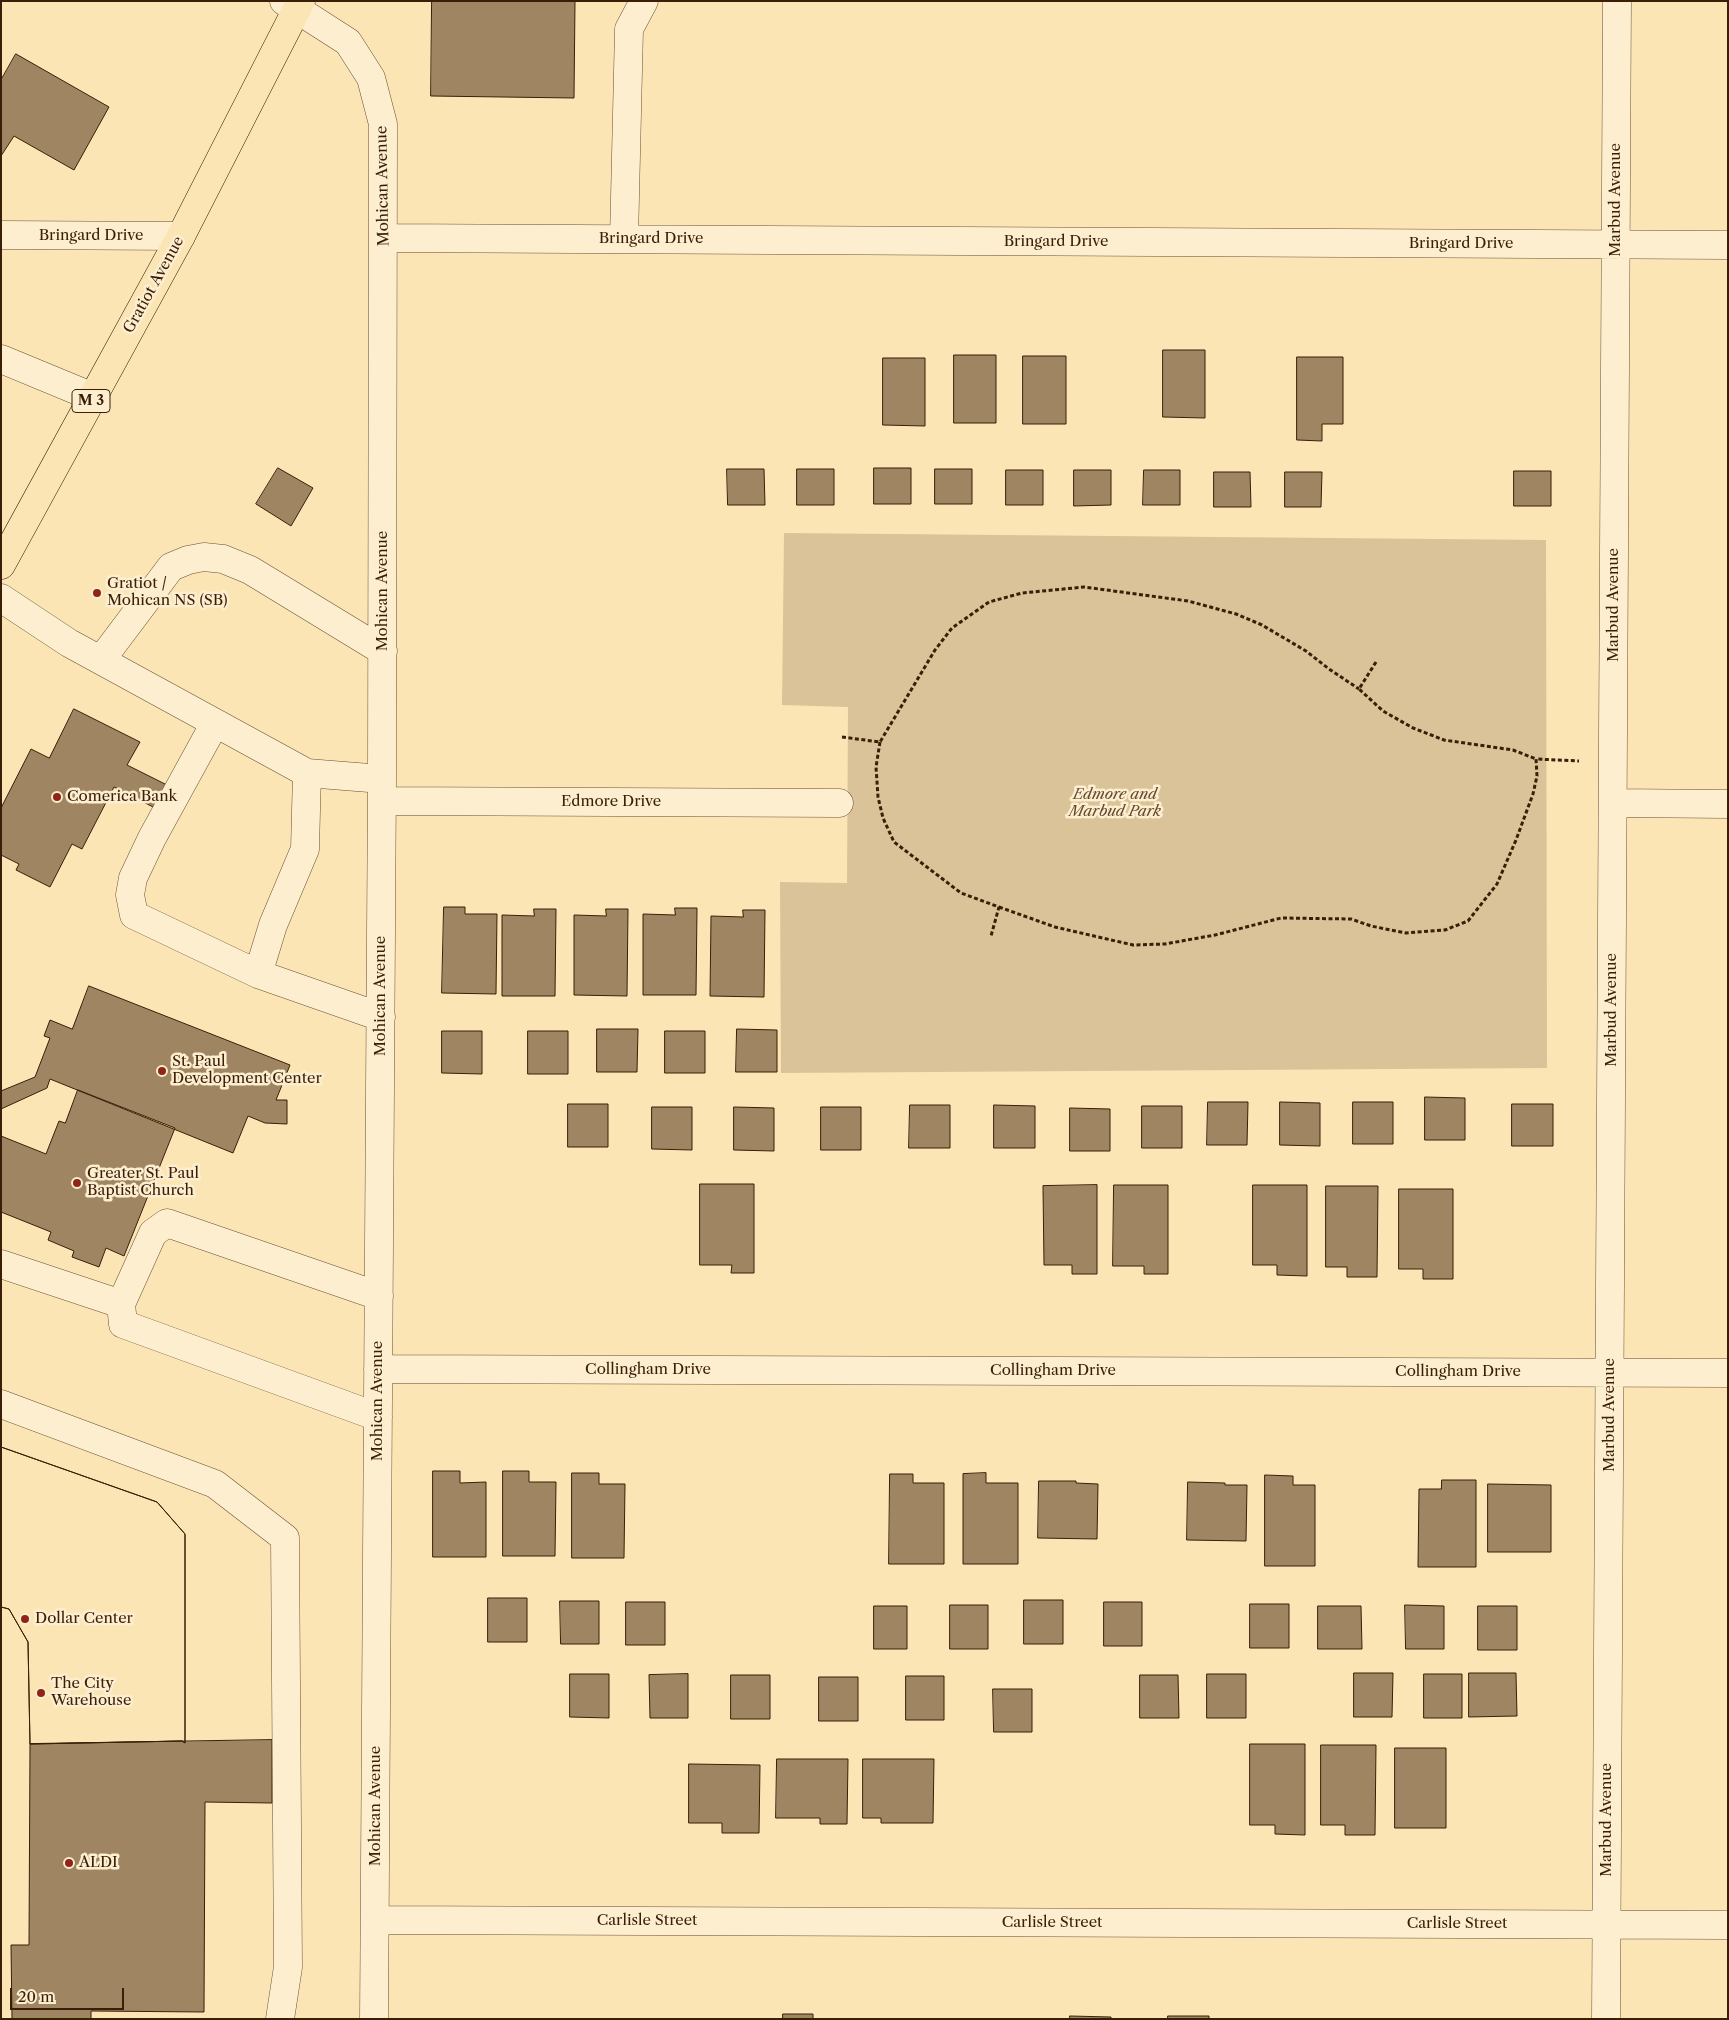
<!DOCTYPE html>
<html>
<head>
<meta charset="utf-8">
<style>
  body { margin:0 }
  #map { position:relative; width:1729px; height:2020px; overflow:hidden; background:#fbe5b5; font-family:"Libre Caslon Text",serif }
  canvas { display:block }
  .frame { position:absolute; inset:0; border:2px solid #3b1e08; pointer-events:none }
  .scale { position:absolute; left:10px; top:1988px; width:114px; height:22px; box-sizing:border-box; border:2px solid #3b1e08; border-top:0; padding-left:6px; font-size:15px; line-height:18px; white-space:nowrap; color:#3b1e08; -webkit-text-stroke:4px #fceecf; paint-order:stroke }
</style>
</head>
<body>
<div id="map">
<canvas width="1729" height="2020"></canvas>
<div class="frame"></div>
<div class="scale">20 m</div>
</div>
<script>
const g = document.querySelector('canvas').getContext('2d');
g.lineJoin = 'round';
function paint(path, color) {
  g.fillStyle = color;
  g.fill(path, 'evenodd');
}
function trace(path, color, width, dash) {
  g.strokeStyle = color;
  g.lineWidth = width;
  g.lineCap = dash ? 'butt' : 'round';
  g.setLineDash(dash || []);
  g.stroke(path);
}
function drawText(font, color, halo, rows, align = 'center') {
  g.font = font + ' "Libre Caslon Text",serif';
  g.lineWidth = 5;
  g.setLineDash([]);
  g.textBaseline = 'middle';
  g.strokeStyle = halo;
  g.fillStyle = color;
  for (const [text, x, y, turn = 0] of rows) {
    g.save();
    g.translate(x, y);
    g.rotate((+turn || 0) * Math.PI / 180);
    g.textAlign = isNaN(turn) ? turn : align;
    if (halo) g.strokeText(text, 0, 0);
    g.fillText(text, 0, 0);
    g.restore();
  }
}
const green = new Path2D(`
  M784,533L1546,540L1547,1068L781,1073L780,882L847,883L848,707L782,705Z`);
const building = new Path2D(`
  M432,1H575L574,98L431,96Z
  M16,54L109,107L74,170L14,136L1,156V80Z
  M1163,350H1205V418L1163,417Z
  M954,355H996V423H954Z
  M1023,356H1066V424H1023Z
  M1297,357H1343V424H1322V441L1297,440Z
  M883,358H925V426L883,425Z
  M278,468L313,488L291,526L256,504Z
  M874,468H911V504H874Z
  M727,469H764L765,505H728Z
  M797,469H834V505H797Z
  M935,469H972V504H935Z
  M1006,470H1043V505H1006Z
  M1074,470H1111V505L1074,506Z
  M1144,470H1180V505H1143Z
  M1514,471H1551V506H1514Z
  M1214,472H1250L1251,507H1214Z
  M1285,472H1322L1321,507H1285Z
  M74,709L140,742L127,765L169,786L157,809L114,787L82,849L72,844L50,887L16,870L19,864L1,855V808L31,749L49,758Z
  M444,907H465V914H497L496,994L442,993Z
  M675,908H697L696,995H643V914L675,915Z
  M534,909H556L555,996H502V915L534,916Z
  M606,909H628L627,996L574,995V915L606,916Z
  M743,910H765L764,997L710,996L711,916L743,917Z
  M89,986L290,1065L276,1100H287V1124L265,1123L248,1116L233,1153L50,1079L47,1088L1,1109V1091L35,1077L50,1038L44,1036L50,1020L72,1029Z
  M597,1029H638L637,1072H597Z
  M737,1029L777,1030V1072H736Z
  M442,1031H482V1074L442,1073Z
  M528,1031H568V1074H528Z
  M665,1031H705V1073H665Z
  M78,1090L175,1128L124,1256L106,1248L99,1267L72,1257L74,1251L48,1240L51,1232L1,1212V1136L46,1154L59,1121L65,1123Z
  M1425,1097L1465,1098V1140H1425Z
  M1208,1102H1248L1247,1145H1207Z
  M1280,1102L1320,1103V1146L1280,1145Z
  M1353,1102H1393V1144H1353Z
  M568,1104H608V1147H568Z
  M1512,1104H1553V1146H1512Z
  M910,1105H950V1148H909Z
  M994,1105L1035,1106V1148H994Z
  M1142,1106H1182V1148H1142Z
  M652,1107H692V1150L652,1149Z
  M734,1107L774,1108V1151L734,1150Z
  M821,1107H861V1150H821Z
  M1070,1108L1110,1109V1151H1070Z
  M700,1184H754V1273H731L732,1265H700Z
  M1097,1185V1274H1072V1265H1044L1043,1186Z
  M1114,1185H1168V1274H1144V1266H1113Z
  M1253,1185H1307V1276L1277,1275V1265H1253Z
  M1326,1186H1378L1377,1277H1347V1267H1326Z
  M1399,1189H1453V1279H1423V1269H1399Z
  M1,1447L157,1502L185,1534V1743L182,1741L30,1744L28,1642L9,1609L1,1607Z
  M1,1447L157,1502L185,1534V1743L182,1741L30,1744L28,1642L9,1609L1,1607Z
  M433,1471H460V1483L486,1482V1557H433Z
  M503,1471H529V1482H556L555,1556H503Z
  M572,1473H599V1484H625L624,1558H572Z
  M986,1473V1483H1018V1564H963V1474Z
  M890,1474H913V1483H944V1564H889Z
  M1265,1475L1293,1476V1485H1315V1566H1265Z
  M1442,1480H1476V1567H1418L1419,1489H1441Z
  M1039,1481H1076V1483L1098,1484L1097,1539L1038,1538Z
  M1188,1482L1225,1483V1485H1247L1246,1541L1187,1540Z
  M1488,1484L1551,1485V1552H1488Z
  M488,1598H527V1642H488Z
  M1024,1600H1063V1644H1024Z
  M560,1601H599V1644H561Z
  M626,1602H665V1645H626Z
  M1104,1602H1142V1646H1104Z
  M1250,1604H1289V1648H1250Z
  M950,1605H988V1649H950Z
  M1405,1605L1444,1606V1649H1406Z
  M874,1606H907V1649H874Z
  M1318,1606H1361L1362,1649H1318Z
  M1478,1606H1517V1650H1478Z
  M1354,1673H1393L1392,1717H1354Z
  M1469,1673H1516L1517,1716L1469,1717Z
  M570,1674H609V1718L570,1717Z
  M688,1674V1718H650L649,1675Z
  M1207,1674H1246V1718H1207Z
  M1424,1674H1462V1718H1424Z
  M731,1675H770V1719H731Z
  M1140,1675H1178L1179,1718H1140Z
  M906,1676H944V1720H906Z
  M819,1677H858V1721H819Z
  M993,1689H1032V1732H994Z
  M272,1740V1803L205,1802L204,2012L91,2011V2019H12L11,1945H29L30,1744Z
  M1250,1744H1305V1835L1275,1834V1825H1250Z
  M1321,1745H1376L1375,1835H1345V1825H1321Z
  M1395,1748H1446V1828H1395Z
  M777,1759H848L847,1824H820V1818H776Z
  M863,1759H934L933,1823H881V1818H863Z
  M689,1764L760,1765L759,1833H722V1823H689Z
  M783,2014H813V2019H783Z
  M1070,2016L1111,2017V2019H1070Z
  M1168,2016H1209V2019H1168Z`);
const path = new Path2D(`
  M1376,662L1359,689L1383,711L1413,728L1444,740L1513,750L1536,759
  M842,737L880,742L935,650L952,628L989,602L1022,593L1084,587L1188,601L1236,614L1262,625L1306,651L1329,669L1359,689
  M880,742L876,767L878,797L883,818L894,842L961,893L999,907L991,936
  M999,907L1055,927L1133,945L1165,944L1215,935L1281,918L1351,919L1371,926L1406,933L1445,930L1468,921L1497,884L1516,840L1533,794L1537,776L1536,759L1579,761`);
const minor = new Path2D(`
  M284,1L348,42L371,78L383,124L382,779L374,2019
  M1,235L181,236
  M384,238L1728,245
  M624,239L629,29L644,1
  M1,359L93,397
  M1,598L69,643L307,773L382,779
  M101,660L171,567L188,560L204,557L223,559L250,570L383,651
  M215,723L152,838L133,878L130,895L134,915L258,974L381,1017
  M382,801L839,803
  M1613,803L1728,804
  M258,974L273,925L305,849L307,773
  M1,1264L121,1304
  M378,1369L1728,1373
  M1,1404L215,1484L285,1538L288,1967L280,2019
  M378,1417L123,1324L121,1304L153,1233L167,1223L379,1296
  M375,1920L1728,1925
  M1606,2019L1617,1`);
const major = new Path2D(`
  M1,565L181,236L301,1`);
const markers = [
  [97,593,5,"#8f2418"],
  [57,797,5,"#8f2418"],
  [162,1071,5,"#8f2418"],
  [77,1183,5,"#8f2418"],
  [25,1619,5,"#8f2418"],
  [41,1693,5,"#8f2418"],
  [69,1863,5,"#8f2418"]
];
const shields = [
  [91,401,38]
];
const shieldNames = [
  ["M 3",91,401]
];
const streetNames = [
  ["Mohican Avenue",383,186,-91],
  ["Marbud Avenue",1616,200,-90],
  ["Bringard Drive",91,236],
  ["Bringard Drive",651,239],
  ["Bringard Drive",1056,242],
  ["Bringard Drive",1461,244],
  ["Gratiot Avenue",154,285,-61],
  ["Mohican Avenue",383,591,-90],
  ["Marbud Avenue",1614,605,-90],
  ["Edmore Drive",611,802],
  ["Mohican Avenue",381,996,-90],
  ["Marbud Avenue",1612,1010,-90],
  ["Collingham Drive",648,1370],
  ["Collingham Drive",1053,1371],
  ["Collingham Drive",1458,1372],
  ["Mohican Avenue",378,1401,-90],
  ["Marbud Avenue",1610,1415,-90],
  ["Mohican Avenue",376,1806,-90],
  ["Marbud Avenue",1607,1820,-90],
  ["Carlisle Street",647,1921],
  ["Carlisle Street",1052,1923],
  ["Carlisle Street",1457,1924]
];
const poiNames = [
  ["Gratiot /",107,584],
  ["Mohican NS (SB)",107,601],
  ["Comerica Bank",67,797],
  ["St. Paul",172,1062],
  ["Development Center",172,1079],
  ["Greater St. Paul",87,1174],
  ["Baptist Church",87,1191],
  ["Dollar Center",35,1619],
  ["The City",51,1684],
  ["Warehouse",51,1701],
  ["ALDI",79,1863]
];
const parkNames = [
  ["Edmore and",1115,795],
  ["Marbud Park",1115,812]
];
paint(green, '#dac398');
paint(building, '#9f8562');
trace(building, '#3b1e08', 1);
trace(minor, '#6b5033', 29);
trace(major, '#3b1e08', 29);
trace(path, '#3b1e08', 3, [4, 2.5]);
trace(minor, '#fceecf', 28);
trace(major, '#fbe5b5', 28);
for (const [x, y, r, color] of markers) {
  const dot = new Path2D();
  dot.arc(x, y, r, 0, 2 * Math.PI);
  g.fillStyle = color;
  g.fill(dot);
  trace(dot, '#fceecf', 2);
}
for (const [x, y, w] of shields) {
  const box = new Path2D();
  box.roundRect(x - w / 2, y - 11.5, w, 23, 4);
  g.fillStyle = '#fceecf';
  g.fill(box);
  trace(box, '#3b1e08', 1);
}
drawText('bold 14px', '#3b1e08', null, shieldNames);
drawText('15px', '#3b1e08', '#fceecf', streetNames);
drawText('15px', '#3b1e08', '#fceecf', poiNames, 'left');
drawText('italic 15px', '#63472c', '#fceecf', parkNames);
</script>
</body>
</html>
